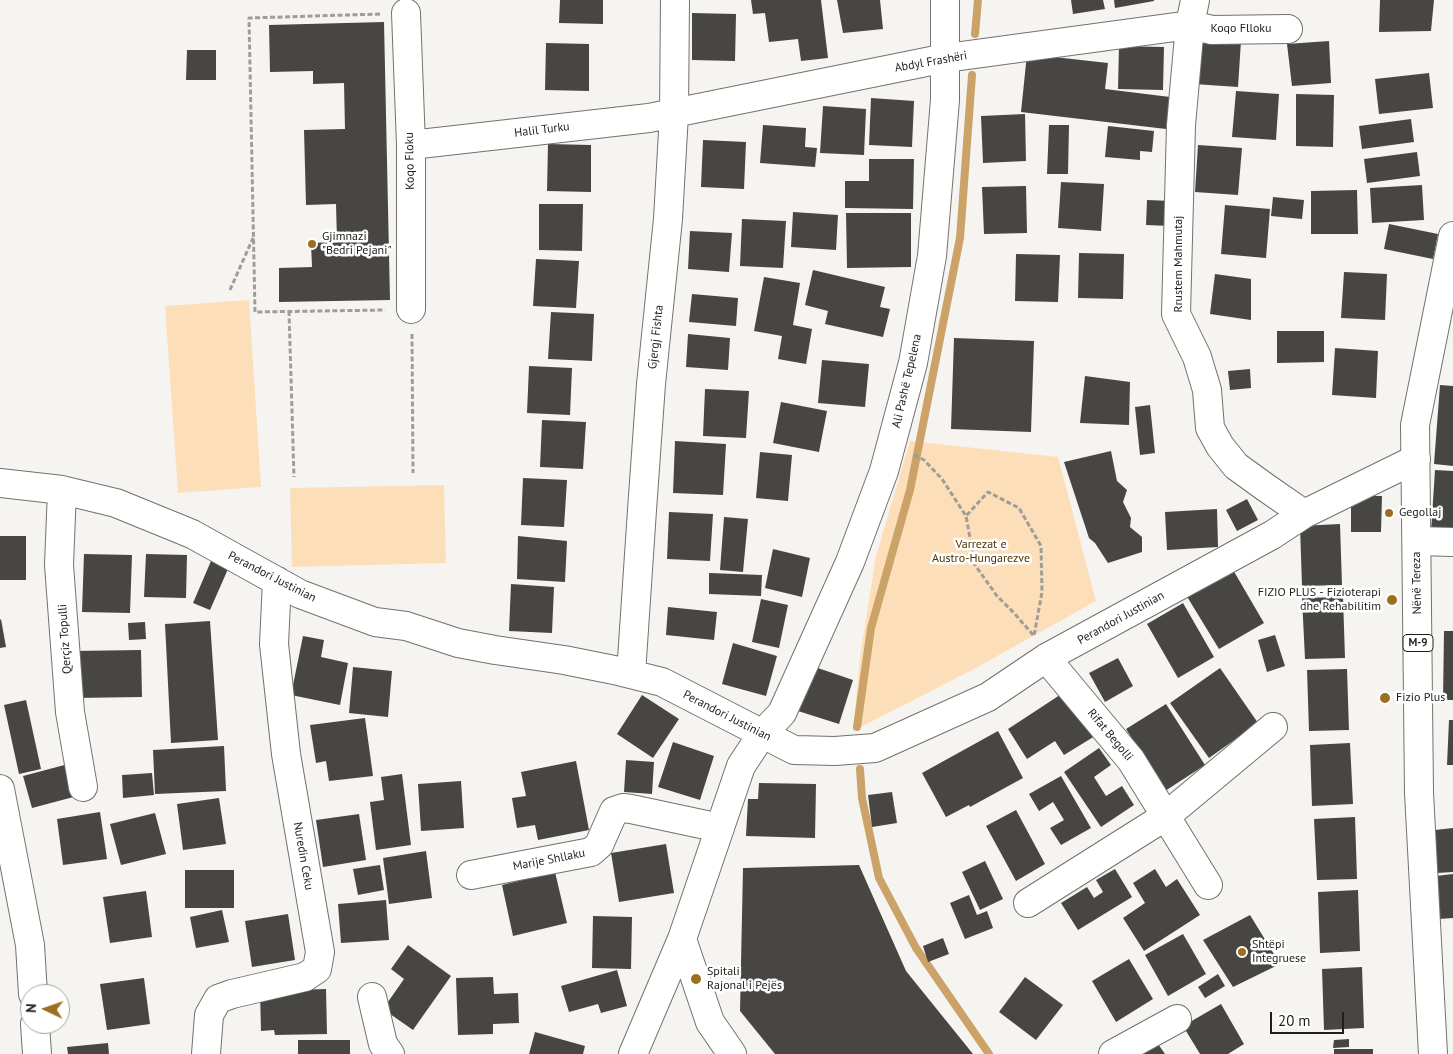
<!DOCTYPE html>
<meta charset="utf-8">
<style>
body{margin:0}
#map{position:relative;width:1453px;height:1054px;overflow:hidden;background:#f6f4f0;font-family:"PT Sans",sans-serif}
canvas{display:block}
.north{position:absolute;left:20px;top:984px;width:50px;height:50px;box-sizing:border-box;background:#fff;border:1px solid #a5a5a5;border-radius:50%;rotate:273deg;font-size:14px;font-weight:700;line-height:20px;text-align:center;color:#1f1e1d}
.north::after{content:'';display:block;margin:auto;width:18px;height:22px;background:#9d6e20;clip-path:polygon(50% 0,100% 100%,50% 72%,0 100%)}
.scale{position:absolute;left:1270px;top:1012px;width:74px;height:22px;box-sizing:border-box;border:2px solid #1f1e1d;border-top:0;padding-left:6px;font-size:15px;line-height:18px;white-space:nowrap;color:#1f1e1d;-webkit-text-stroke:4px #fff;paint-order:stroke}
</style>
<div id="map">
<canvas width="1453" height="1054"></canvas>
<div class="north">N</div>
<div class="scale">20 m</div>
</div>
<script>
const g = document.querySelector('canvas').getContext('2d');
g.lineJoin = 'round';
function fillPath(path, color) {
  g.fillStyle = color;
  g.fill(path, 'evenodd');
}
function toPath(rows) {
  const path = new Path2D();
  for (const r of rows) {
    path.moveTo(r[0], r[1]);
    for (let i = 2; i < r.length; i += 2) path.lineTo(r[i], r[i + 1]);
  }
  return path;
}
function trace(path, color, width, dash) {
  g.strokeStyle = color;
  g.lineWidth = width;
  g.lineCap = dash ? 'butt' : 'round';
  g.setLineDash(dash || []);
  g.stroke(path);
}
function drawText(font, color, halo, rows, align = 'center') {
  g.font = font + ' "PT Sans",sans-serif';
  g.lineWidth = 5;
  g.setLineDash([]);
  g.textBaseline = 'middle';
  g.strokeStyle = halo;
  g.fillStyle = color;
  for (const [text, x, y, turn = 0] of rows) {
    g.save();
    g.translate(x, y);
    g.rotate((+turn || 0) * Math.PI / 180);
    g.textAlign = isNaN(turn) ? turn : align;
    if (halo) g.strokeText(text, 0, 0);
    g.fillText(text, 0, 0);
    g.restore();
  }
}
fillPath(toPath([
 [249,300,261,487,178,493,165,306],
 [910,441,1058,457,1096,601,974,669,853,731,860,657,876,556],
 [444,485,446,563,292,567,290,488]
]), '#fcdfb8');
trace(toPath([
 [975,34,978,0],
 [857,727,871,628,910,490,960,238,972,75],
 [860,769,862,798,879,878,916,948,989,1054]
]), '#cba267', 8);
fillPath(toPath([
 [560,0,603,0,603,24,559,23],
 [751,0,821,0,828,58,801,61,798,39,769,42,765,13,753,14],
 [837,0,880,0,883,29,843,33],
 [1071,0,1103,0,1105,9,1073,14],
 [1114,0,1154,0,1154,1,1115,8],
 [1380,0,1434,0,1431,31,1379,32],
 [692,13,736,14,735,61,692,60],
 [384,22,390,300,279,302,279,268,312,267,311,243,337,242,336,204,306,205,304,130,345,129,344,83,313,84,313,71,270,72,269,25],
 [1197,38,1241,41,1238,87,1194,84],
 [1329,41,1331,83,1292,86,1287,44],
 [546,43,589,44,589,91,545,90],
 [1119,46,1164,47,1163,90,1118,89],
 [187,50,216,50,216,80,186,80],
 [1027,54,1108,63,1105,89,1170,97,1166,129,1021,112],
 [1429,73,1433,108,1379,114,1375,79],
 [1236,91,1279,94,1276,140,1232,137],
 [1296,94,1334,95,1333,147,1296,146],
 [871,98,914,101,912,147,869,145],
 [823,106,866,109,864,155,820,153],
 [1025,114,1026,161,983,163,981,116],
 [1411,119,1414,142,1362,149,1359,126],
 [763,125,806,128,805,147,817,148,815,167,760,163],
 [1049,125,1069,125,1068,174,1047,174],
 [1108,126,1154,131,1152,152,1140,151,1140,160,1105,157],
 [703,140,746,142,744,189,701,187],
 [548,144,591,145,591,192,547,191],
 [1198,145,1242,148,1238,195,1195,192],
 [1417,152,1420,176,1367,183,1364,159],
 [869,159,914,159,913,209,845,208,845,181,869,181],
 [1061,182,1104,184,1101,231,1058,228],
 [1422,185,1424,220,1372,223,1370,188],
 [1026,186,1027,233,984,234,982,187],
 [1357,190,1358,234,1311,234,1311,191],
 [1273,197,1304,200,1302,219,1271,216],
 [1147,200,1172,201,1170,226,1146,225],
 [539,204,583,204,582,251,539,250],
 [1225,205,1270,209,1266,258,1221,254],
 [793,212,838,215,836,250,791,247],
 [846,213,911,213,911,267,847,268],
 [742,219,786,221,783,268,740,266],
 [1389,224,1438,234,1433,259,1384,249],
 [690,231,732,233,729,272,688,269],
 [1079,253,1124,254,1123,299,1078,298],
 [1016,254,1060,255,1058,302,1015,301],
 [536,259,579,261,576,308,533,306],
 [813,270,885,287,880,307,890,309,883,337,825,324,828,311,805,305],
 [1344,272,1387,274,1385,320,1341,318],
 [1215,274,1251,279,1251,320,1210,314],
 [764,277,800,283,793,325,812,329,806,364,778,359,782,336,754,331],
 [692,294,738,298,736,326,689,322],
 [551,312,594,314,592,361,548,359],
 [1277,331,1324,331,1324,362,1277,363],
 [688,334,730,338,728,370,686,367],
 [954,338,1034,341,1031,432,951,429],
 [1335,348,1378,351,1376,398,1332,395],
 [822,360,869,364,865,407,818,403],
 [529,366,572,368,570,415,527,413],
 [1250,369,1251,388,1230,390,1228,371],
 [1085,376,1130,382,1129,425,1080,423],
 [1440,385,1453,386,1453,466,1434,464],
 [705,389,749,391,746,438,703,436],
 [781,402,827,411,819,452,773,443],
 [1150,405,1155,453,1140,455,1135,407],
 [542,420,586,422,583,469,540,467],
 [675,441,726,444,723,495,673,493],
 [1111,451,1117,481,1127,490,1123,502,1131,518,1130,527,1142,537,1142,552,1108,563,1095,543,1089,538,1064,462],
 [760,452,792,455,788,501,756,498],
 [1435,470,1453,471,1453,534,1431,532],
 [523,478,567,480,564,527,521,525],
 [1351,496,1382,496,1381,532,1351,532],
 [1247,499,1258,520,1237,531,1226,510],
 [1217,509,1218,547,1167,550,1165,512],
 [669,512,713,514,710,561,667,559],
 [724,517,748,519,743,572,720,570],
 [1340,524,1342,585,1302,586,1300,526],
 [0,536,26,536,26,580,0,580],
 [518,536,567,541,565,582,517,579],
 [773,549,810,558,802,597,765,588],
 [84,554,132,555,130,613,82,612],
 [146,554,187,555,186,598,144,597],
 [211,561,228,569,210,610,193,603],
 [1229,563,1264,623,1219,649,1183,590],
 [709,573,762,575,761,596,709,594],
 [511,584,554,587,552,633,509,631],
 [1343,597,1345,658,1305,659,1302,598],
 [761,599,788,605,779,648,752,642],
 [1183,603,1214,657,1178,678,1147,624],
 [668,607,717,612,714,640,666,635],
 [1,619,6,647,0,648,0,620],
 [210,621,218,740,171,743,165,624],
 [145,622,146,639,129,640,128,623],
 [1444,631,1453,631,1453,700,1443,700],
 [1275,635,1285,666,1267,672,1258,640],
 [303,636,324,640,321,657,348,663,340,705,291,695],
 [733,643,777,656,766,696,722,684],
 [141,650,142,697,74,698,73,651],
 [1118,658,1133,686,1105,702,1089,673],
 [812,666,853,680,839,724,798,711],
 [353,667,392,671,388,717,349,713],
 [1220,668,1258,723,1209,758,1170,703],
 [1347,669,1349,730,1309,731,1307,670],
 [1066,691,1095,736,1064,755,1055,741,1027,759,1008,729],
 [642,695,679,719,653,758,617,734],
 [26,700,41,769,19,774,4,705],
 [1166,704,1205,765,1165,791,1126,729],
 [365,718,373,776,329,781,326,761,316,763,310,725],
 [1449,720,1453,720,1453,765,1447,765],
 [998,731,1023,778,970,807,969,805,946,817,922,773],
 [673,742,714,756,700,800,658,787],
 [1350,743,1353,804,1312,806,1310,745],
 [224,746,226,791,155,794,153,750],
 [1099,748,1111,765,1094,777,1106,796,1122,786,1134,805,1101,827,1064,772],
 [626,760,654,762,652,794,624,792],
 [576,761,589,830,538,840,535,825,517,828,512,798,526,796,521,772],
 [72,763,81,795,32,808,23,776],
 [152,773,154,795,123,798,122,775],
 [402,774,411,845,376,850,370,802,384,800,381,777],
 [1061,776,1091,828,1061,845,1050,828,1064,820,1053,802,1039,811,1029,794],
 [461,781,464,828,421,831,418,784],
 [759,783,816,784,815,838,746,836,748,799,758,799],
 [892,792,897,823,872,827,868,795],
 [219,798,226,844,183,850,177,804],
 [1016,810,1045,864,1016,881,986,826],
 [100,812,107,859,63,865,57,819],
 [155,813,166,854,121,865,110,824],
 [359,814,366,860,323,867,316,820],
 [1355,817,1357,879,1317,880,1314,819],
 [1453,828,1453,872,1437,873,1435,830],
 [666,844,674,893,619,902,611,853],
 [426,851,432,898,389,904,383,858],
 [985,861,1003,899,980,910,962,872],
 [380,865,384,890,358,895,353,869],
 [859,865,906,971,973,1054,775,1054,740,1011,743,868],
 [1115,869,1132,897,1078,930,1061,903,1087,887,1094,898,1103,892,1096,880],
 [1155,869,1166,887,1177,879,1200,915,1144,951,1123,918,1145,903,1133,883],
 [185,870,234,870,234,908,185,908],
 [555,872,567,923,513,936,502,885],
 [1453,874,1453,918,1439,919,1436,876],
 [1358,890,1360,951,1320,953,1318,892],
 [146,891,152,937,110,943,103,897],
 [969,895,977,915,987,911,993,928,965,939,950,903],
 [386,900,389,940,341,943,338,904],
 [222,910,229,942,196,948,190,917],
 [288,914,295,960,252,967,245,921],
 [1250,915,1280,964,1233,987,1203,940],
 [593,916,632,917,631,969,592,968],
 [1183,934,1206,974,1168,996,1145,955],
 [943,938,949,954,928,962,923,946],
 [408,945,451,976,413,1030,383,1009,404,979,391,969],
 [1129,959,1153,999,1116,1022,1092,981],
 [1362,967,1364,1028,1324,1030,1322,969],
 [617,970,627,1006,601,1013,598,1004,569,1012,561,986],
 [1218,974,1225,986,1205,998,1198,987],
 [493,977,494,994,518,993,519,1023,493,1024,493,1034,458,1035,456,978],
 [1025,977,1063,1005,1036,1040,999,1012],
 [144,978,150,1024,107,1030,100,984],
 [326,989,327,1034,275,1035,274,1030,261,1031,260,991],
 [1221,1004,1244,1044,1228,1054,1200,1054,1183,1026],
 [535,1032,585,1046,583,1054,529,1054],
 [1349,1039,1349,1047,1333,1048,1334,1040],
 [298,1040,350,1040,350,1054,298,1054],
 [108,1043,109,1054,68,1054,67,1047],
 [1158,1044,1165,1054,1141,1054],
 [1334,1049,1373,1049,1373,1054,1334,1054]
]), '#484643');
const minor = toPath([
 [1195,0,1190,25,1181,125,1176,314,1197,357,1207,390,1210,428,1220,446,1236,466,1265,487,1304,514],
 [406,13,411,145,411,309],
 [411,145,649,118,946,58,1190,25,1212,30,1288,29],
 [0,483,62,490,116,503,192,534,300,594,375,622,406,626,458,643,495,650,564,660,614,670,662,682,794,750,835,751,875,748,988,697,1046,658,1272,535,1304,514,1416,459],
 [62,490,59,565,70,712,83,787],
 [1417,541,1453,542],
 [1046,658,1131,760,1208,885],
 [631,674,642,510,651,384,668,219,674,114,675,0],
 [0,789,30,945,33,994],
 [471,875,591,852,599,845,614,811,623,808,631,809,720,828],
 [1028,903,1166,816,1273,727],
 [682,939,710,1022,732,1054],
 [372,997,383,1044,390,1054],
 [35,1024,37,1054],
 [206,1054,209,1015,218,999,232,994,305,977,317,969,320,952,286,754,274,644,277,581],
 [633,1054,682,939,741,766,762,734,782,713,850,562,884,471,913,363,932,256,945,100,945,0],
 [1113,1054,1177,1019]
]);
const major = toPath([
 [1433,1054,1419,793,1415,425,1453,236]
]);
trace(minor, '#73716e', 30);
trace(major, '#73716e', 30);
trace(toPath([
 [380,14,249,18,255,312,385,310],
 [230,290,253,238],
 [289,311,294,477],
 [412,334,413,473],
 [914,455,924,460,942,479,966,516,975,565,997,596,1014,613,1034,636,1042,592,1041,546,1019,508,988,492,966,516]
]), '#9f9d9a', 3, [5, 2.5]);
trace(minor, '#fff', 28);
trace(major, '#fff', 28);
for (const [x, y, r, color] of [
 [312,244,5,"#9d6e20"],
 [1389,513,5,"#9d6e20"],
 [1392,600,6,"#9d6e20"],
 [1385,698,6,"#9d6e20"],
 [1242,952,5,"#9d6e20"],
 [696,979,6,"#9d6e20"]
]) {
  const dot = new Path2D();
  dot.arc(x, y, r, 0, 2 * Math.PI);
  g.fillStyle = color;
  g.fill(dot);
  trace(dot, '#fff', 2);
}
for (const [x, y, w] of [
 [1418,643,30]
]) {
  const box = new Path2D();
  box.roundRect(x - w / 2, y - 8.5, w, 17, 4);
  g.fillStyle = '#fff';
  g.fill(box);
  trace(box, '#1f1e1d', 1);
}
drawText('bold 11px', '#1f1e1d', null, [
 ["M-9",1418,643]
]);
drawText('12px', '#1f1e1d', '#fff', [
 ["Koqo Flloku",1241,29],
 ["Abdyl Frashëri",931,62,-10],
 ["Halil Turku",542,130,-7],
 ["Koqo Floku",410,161,-91],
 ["Rrustem Mahmutaj",1179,264,-90],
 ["Gjergj Fishta",656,337,-84],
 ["Ali Pashë Tepelena",907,381,-77],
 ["Perandori Justinian",272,577,27],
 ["Nënë Tereza",1417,583,-91],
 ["Perandori Justinian",1121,618,-29],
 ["Qerçiz Topulli",65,639,-94],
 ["Perandori Justinian",727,716,27],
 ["Rifat Begolli",1110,735,50],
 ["Nuredin Ceku",303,856,80],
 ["Marije Shllaku",549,860,-11]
]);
drawText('12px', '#1f1e1d', '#fff', [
 ["Gjimnazi",322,237],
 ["\"Bedri Pejani\"",322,251],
 ["Gegollaj",1399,513],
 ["FIZIO PLUS - Fizioterapi",1381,593,"right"],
 ["dhe Rehabilitim",1381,607,"right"],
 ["Fizio Plus",1396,698],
 ["Shtëpi",1252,945],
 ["Integruese",1252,959],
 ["Spitali",707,972],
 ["Rajonal i Pejës",707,986]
], 'left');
drawText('12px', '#4d3200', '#fff', [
 ["Varrezat e",981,545],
 ["Austro-Hungarezve",981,559]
]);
</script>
